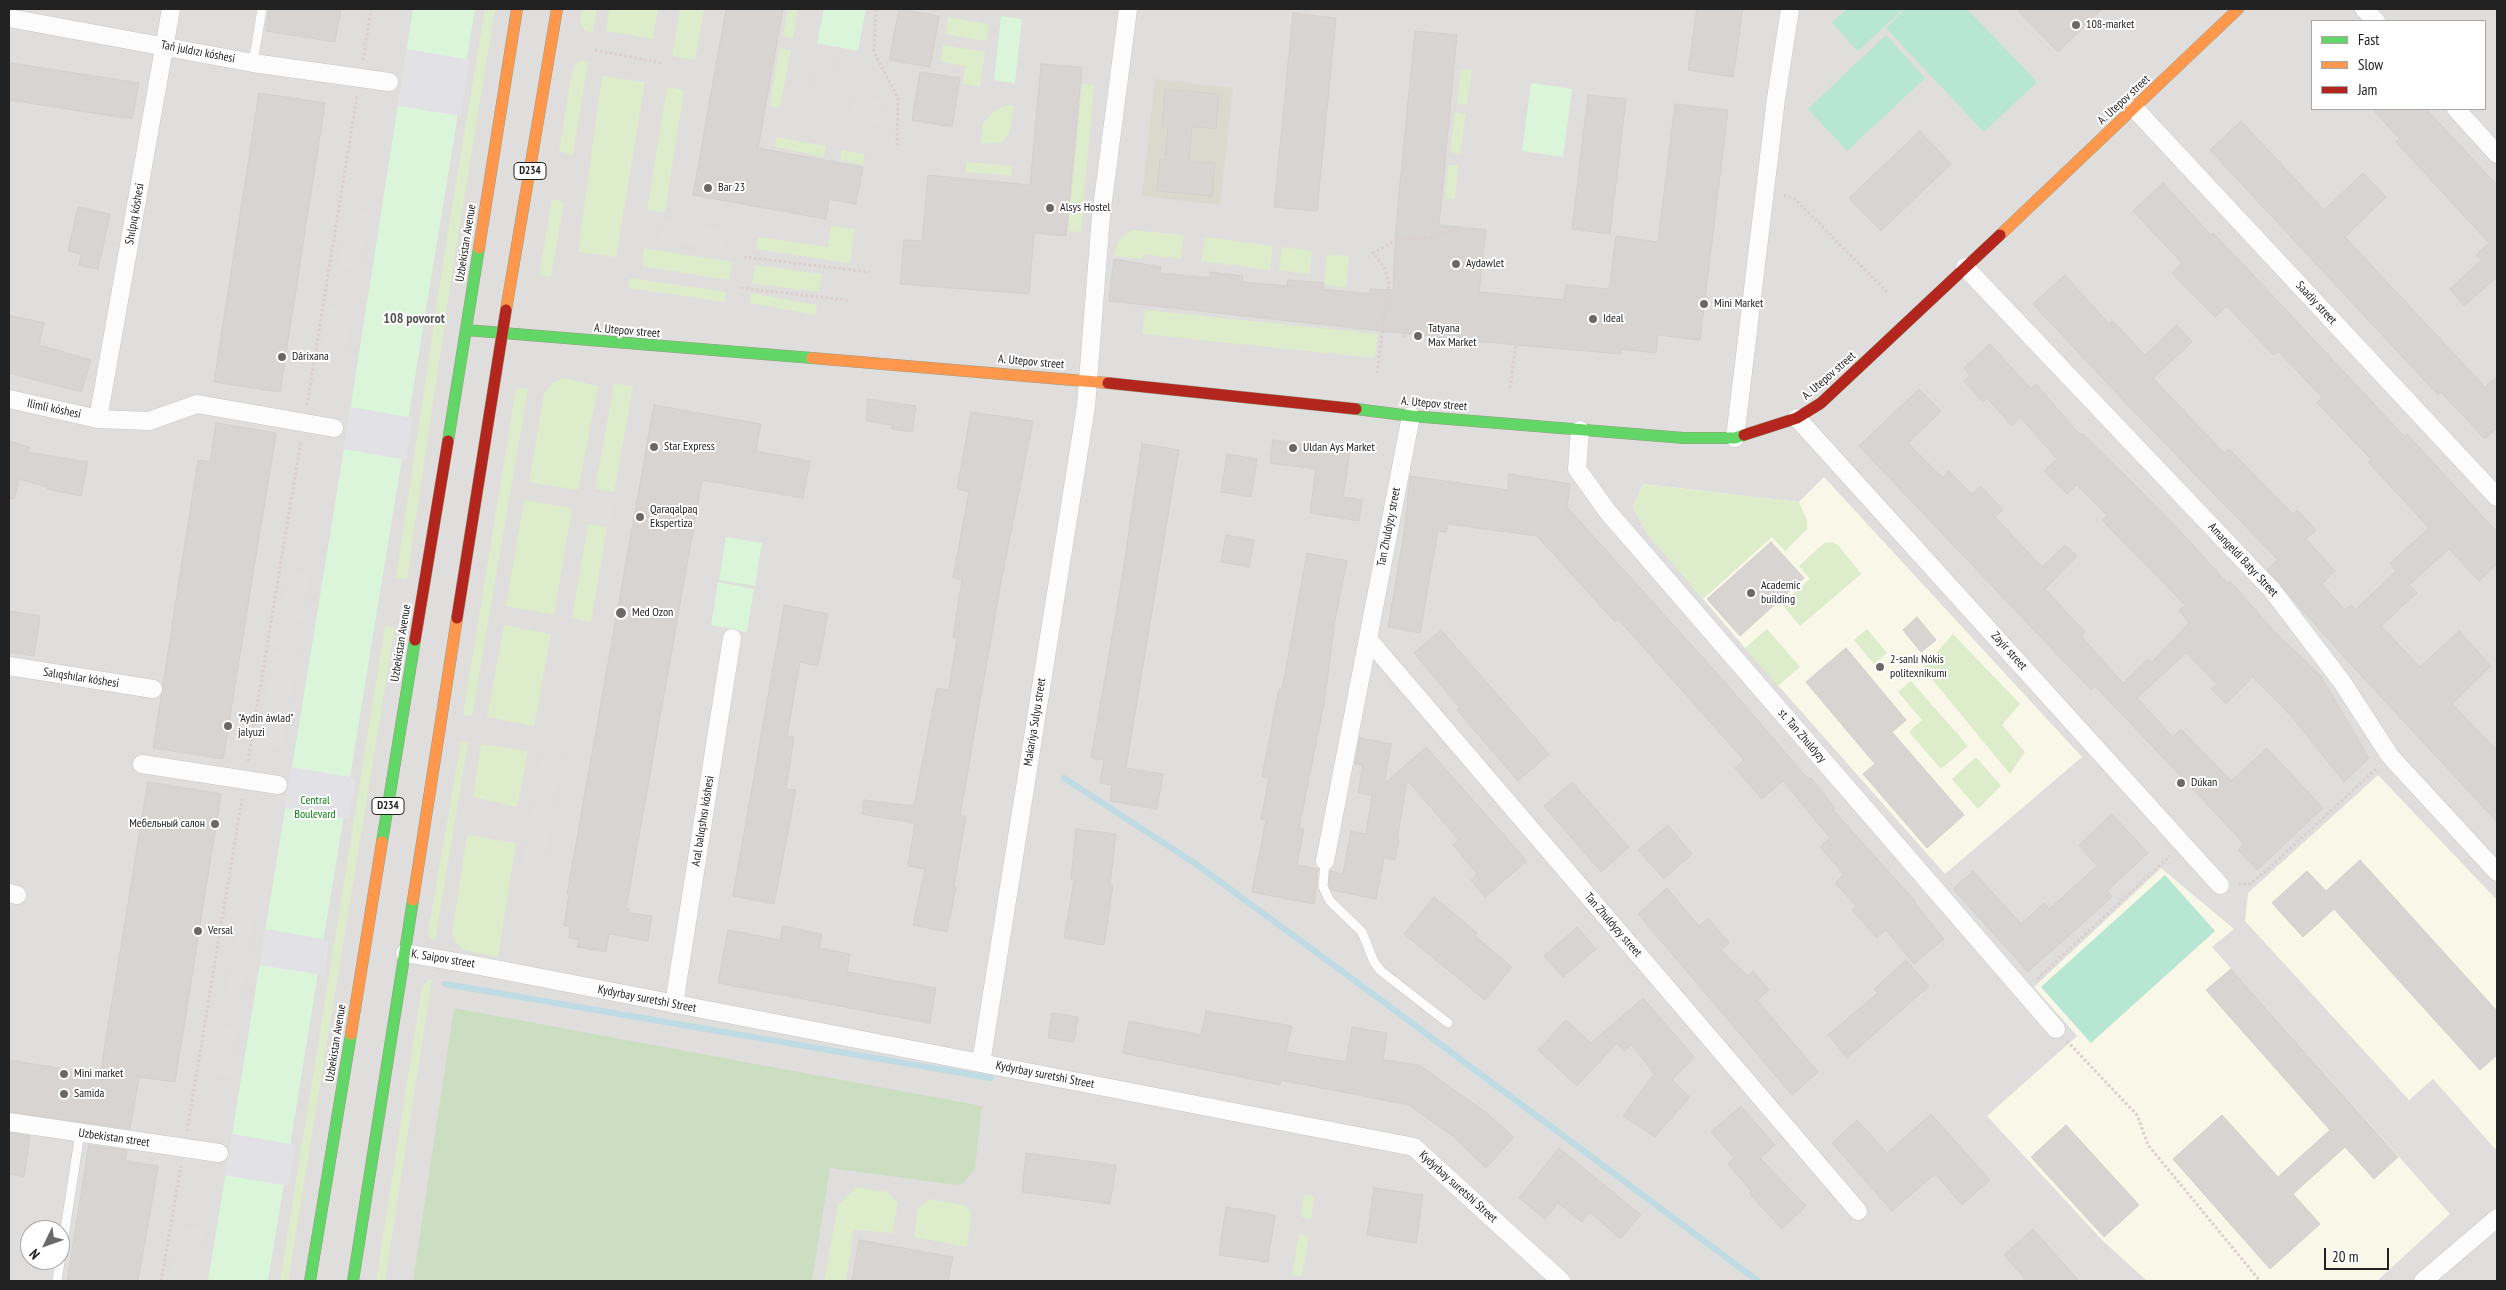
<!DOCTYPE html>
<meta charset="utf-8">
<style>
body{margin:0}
#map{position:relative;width:2506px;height:1290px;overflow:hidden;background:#f0eeeb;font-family:"PT Sans Narrow",sans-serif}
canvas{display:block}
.frame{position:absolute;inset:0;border:10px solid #222;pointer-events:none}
.legend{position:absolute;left:2311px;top:20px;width:175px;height:90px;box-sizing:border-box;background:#fff;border:1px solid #a7a7a7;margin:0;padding:6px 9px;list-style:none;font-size:15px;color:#222}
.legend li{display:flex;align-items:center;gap:10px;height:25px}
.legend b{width:25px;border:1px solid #a7a7a7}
.north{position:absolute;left:20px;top:1220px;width:50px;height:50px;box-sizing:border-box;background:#fff;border:1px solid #a7a7a7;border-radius:50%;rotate:228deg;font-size:14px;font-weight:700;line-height:20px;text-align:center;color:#222}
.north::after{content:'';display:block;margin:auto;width:18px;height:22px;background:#6a6968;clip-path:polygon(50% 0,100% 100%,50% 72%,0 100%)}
.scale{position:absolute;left:2324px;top:1248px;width:65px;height:22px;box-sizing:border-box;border:2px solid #222;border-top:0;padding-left:6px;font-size:15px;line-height:18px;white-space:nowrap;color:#222;-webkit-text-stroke:4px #fff;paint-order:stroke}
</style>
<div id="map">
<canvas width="2506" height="1290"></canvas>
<div class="frame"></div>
<ul class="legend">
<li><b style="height:6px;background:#63d668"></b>Fast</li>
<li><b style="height:6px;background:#ff974d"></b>Slow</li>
<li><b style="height:6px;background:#b3261e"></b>Jam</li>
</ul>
<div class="north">N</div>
<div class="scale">20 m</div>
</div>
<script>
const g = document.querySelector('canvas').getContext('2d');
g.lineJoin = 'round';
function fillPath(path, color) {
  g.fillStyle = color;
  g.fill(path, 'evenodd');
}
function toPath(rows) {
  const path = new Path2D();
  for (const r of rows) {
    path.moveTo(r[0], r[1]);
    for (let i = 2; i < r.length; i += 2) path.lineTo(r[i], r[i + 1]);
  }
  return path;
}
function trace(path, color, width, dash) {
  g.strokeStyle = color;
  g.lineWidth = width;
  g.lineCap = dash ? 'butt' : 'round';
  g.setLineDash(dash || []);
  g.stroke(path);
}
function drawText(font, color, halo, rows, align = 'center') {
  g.font = font + ' "PT Sans Narrow",sans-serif';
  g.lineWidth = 4;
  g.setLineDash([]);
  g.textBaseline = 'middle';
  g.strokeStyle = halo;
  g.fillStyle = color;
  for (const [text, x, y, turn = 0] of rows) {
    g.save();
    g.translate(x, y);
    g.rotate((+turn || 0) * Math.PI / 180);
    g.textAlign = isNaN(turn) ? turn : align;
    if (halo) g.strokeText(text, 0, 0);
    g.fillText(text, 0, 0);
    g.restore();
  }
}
fillPath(toPath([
 [9,9,2497,9,2497,1281,9,1281],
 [2312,21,2485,21,2485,109,2312,109],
 [30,1230,60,1230,60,1260,30,1260]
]), '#dfdedc');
fillPath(toPath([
 [1824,477,2082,757,1945,874,1745,648,1647,533,1633,507,1643,484,1799,502],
 [2378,775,2497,900,2497,1151,2433,1079,2409,1100,2245,921,2248,893],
 [2161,868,2234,929,2212,947,2450,1214,2377,1281,2147,1281,2102,1240,1987,1116,2077,1036,2034,987]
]), '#f8f7e8');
fillPath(toPath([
 [1155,79,1233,88,1220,205,1142,196]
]), '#d9d9cd');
fillPath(toPath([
 [485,9,495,9,454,261,407,579,396,578,444,256],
 [582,9,597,9,593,33,586,31,580,23],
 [609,9,658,9,653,39,606,31],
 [680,9,704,9,695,60,672,56],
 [788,9,798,10,793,38,783,36],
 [948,17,989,24,986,41,945,34],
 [943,45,985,52,980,87,963,84,965,66,941,62],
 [780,48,791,50,780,108,769,106],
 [582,61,588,62,573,155,559,151,572,71,576,63],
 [1461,69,1472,70,1467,105,1457,104],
 [602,76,645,82,616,257,578,252],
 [1082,84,1094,85,1081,232,1068,231],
 [667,87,684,90,665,212,647,210],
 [1006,105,1014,106,1009,134,1002,142,981,144,983,123,996,110],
 [1455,112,1466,114,1460,154,1450,152],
 [776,137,826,146,824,157,775,147],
 [842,150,865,154,863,164,840,160],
 [966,162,1012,166,1011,176,966,172],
 [1448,165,1458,165,1455,199,1445,199],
 [552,199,564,202,551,277,539,275],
 [831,226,855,229,850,263,756,249,758,237,828,247],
 [1132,230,1184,235,1181,259,1143,254,1142,259,1113,256,1120,238],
 [1205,237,1273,246,1270,270,1201,261],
 [1282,247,1312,251,1310,274,1279,270],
 [644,248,732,262,729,280,642,266],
 [1327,254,1349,256,1346,287,1324,285],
 [755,265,822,274,819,292,752,283],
 [630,278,726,292,725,302,629,288],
 [752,293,817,305,815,315,750,303],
 [1145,310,1378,334,1375,358,1142,334],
 [564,378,598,386,578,490,529,482,544,393,553,383],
 [614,383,633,387,614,492,595,489],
 [516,388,528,389,472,716,463,715],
 [1643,484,1799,502,1807,520,1807,529,1785,551,1772,537,1703,599,1647,533,1633,507],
 [524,500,572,508,554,615,506,606],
 [588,524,607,527,591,622,572,618],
 [1832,542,1838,545,1861,574,1800,626,1782,604,1810,579,1799,566,1824,543],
 [504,625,551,634,534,726,487,717],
 [385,626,395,627,288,1281,280,1281],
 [1767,629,1800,667,1778,686,1745,648],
 [1867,629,1887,653,1874,664,1854,640],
 [1953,634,2020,704,2002,725,2025,752,2010,774,1923,668],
 [1911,681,1968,746,1941,769,1909,732,1922,720,1898,692],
 [461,741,468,743,435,941,428,936,428,932],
 [481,744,528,751,517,807,473,797],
 [1976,757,2001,786,1978,809,1952,779],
 [467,835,516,843,498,957,464,950,456,943,452,934],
 [429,980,432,980,385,1281,376,1281,422,986],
 [856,1187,887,1192,898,1202,893,1233,854,1230,846,1281,824,1281,838,1205],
 [1304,1195,1314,1196,1311,1219,1301,1217],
 [929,1199,964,1205,968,1208,971,1214,967,1247,914,1237,918,1208],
 [1299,1234,1309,1236,1302,1276,1292,1275]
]), '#ddeccb');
fillPath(toPath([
 [454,1008,982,1106,975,1168,964,1183,957,1185,830,1168,812,1281,413,1281]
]), '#cbdec1');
fillPath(toPath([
 [413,9,475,9,268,1281,208,1281,344,449],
 [824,9,866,9,858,51,817,43],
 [1001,16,1022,19,1015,83,994,80],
 [1531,83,1572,89,1563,157,1522,151],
 [726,537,762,543,755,586,719,580],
 [718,582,754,589,747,632,711,625]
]), '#daf5da');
fillPath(toPath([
 [1847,9,1903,9,1858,51,1832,23],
 [1905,9,1967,9,2037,82,1984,132,1886,28],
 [1886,35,1925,78,1847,151,1808,109],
 [2165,875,2215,931,2091,1043,2041,987]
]), '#b7e6d2');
fillPath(toPath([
 [817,48,837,51,830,96,811,93],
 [854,95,885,102,880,125,849,118],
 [371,208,362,263,335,275,345,220],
 [662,219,728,231,725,251,659,239],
 [354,302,346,354,322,347,327,309],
 [586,491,616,496,611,526,582,521],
 [312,569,304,620,276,629,286,578],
 [300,646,283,748,257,745,273,651],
 [542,749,563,753,542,883,519,879],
 [257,907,242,1002,226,989,238,917],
 [207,1024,238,1028,231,1077,200,1072],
 [206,1225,198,1277,168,1281,178,1230]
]), '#e0dfde');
fillPath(toPath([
 [407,49,470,60,461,116,398,106],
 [351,407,413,418,406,460,344,449],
 [291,767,356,778,349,819,284,808],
 [265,929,329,940,324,975,259,965],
 [232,1134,296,1145,289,1186,224,1175]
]), '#e2e1e5');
trace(toPath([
 [1064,778,1196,864,1377,997,1758,1281],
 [445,984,991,1078]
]), '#bfdbe3', 6);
const building = toPath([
 [269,9,341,9,335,42,266,31,269,9],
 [726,9,783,9,758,148,863,167,856,204,829,199,826,219,693,195,726,9],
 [899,9,939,16,930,67,889,60,899,9],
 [1697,9,1743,9,1733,77,1688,70,1697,9],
 [2016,9,2102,9,2058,52,2016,9],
 [1293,13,1336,18,1317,211,1274,207,1293,13],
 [1415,31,1457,35,1439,225,1486,230,1479,292,1564,300,1566,285,1609,289,1616,236,1658,242,1675,104,1728,110,1700,340,1658,335,1656,353,1621,349,1620,354,1473,341,1109,301,1114,259,1161,267,1160,273,1210,278,1210,272,1243,276,1242,282,1287,286,1288,280,1324,283,1323,289,1370,294,1370,289,1393,290,1396,225,1415,31],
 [11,63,139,83,132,119,9,100,11,63],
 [1041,64,1082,67,1066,236,1034,233,1029,294,900,284,904,240,922,241,928,175,1030,185,1041,64],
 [920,72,960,78,952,127,912,120,920,72],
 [1165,89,1219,94,1216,129,1192,126,1189,161,1215,163,1212,196,1157,191,1160,159,1165,160,1168,127,1162,127,1165,89],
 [259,93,325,103,280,392,214,382,259,93],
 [1588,95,1626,99,1610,234,1572,229,1588,95],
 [2372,109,2426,109,2497,185,2497,277,2464,306,2450,289,2481,260,2476,255,2489,243,2396,142,2400,139,2372,109],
 [2241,121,2324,210,2363,173,2386,197,2345,237,2485,387,2497,376,2497,428,2485,439,2441,392,2438,395,2210,150,2241,121],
 [1920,131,1951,164,1881,231,1849,198,1920,131],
 [2163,183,2211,235,2213,233,2256,278,2405,437,2407,434,2497,532,2497,564,2479,581,2449,549,2409,585,2417,593,2381,626,2420,667,2459,631,2491,666,2452,704,2497,750,2497,822,2345,658,2267,570,2278,560,2120,397,2033,304,2065,275,2109,324,2113,321,2145,355,2177,325,2192,342,2153,378,2224,453,2229,449,2293,514,2297,510,2316,530,2306,539,2335,571,2322,584,2345,610,2351,605,2355,610,2396,571,2390,563,2429,528,2368,462,2371,459,2317,403,2322,397,2278,351,2273,355,2227,306,2215,317,2172,273,2182,263,2133,211,2163,183],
 [78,207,110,214,98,269,79,265,81,254,68,251,78,207],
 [9,315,44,323,39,345,91,360,81,392,9,373,9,315],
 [1990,344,2031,389,2036,384,2080,435,2082,433,2132,482,2182,533,2228,584,2230,581,2274,631,2320,675,2369,758,2344,782,2292,717,2253,677,2226,704,2211,689,2217,684,2186,653,2137,698,2173,737,2181,729,2231,781,2267,748,2323,808,2257,870,2238,850,2244,844,2207,804,2095,686,2091,690,1859,446,1919,389,1941,411,1908,443,1943,478,1949,471,1972,494,1981,486,2003,510,1995,517,2042,567,2065,545,2077,556,2045,589,2085,632,2081,636,2123,683,2148,659,2151,663,2189,623,2179,610,2185,605,2102,520,2107,515,2077,485,2067,494,2044,471,2057,459,2020,417,2012,426,1987,398,1983,402,1964,381,1970,375,1964,368,1990,344],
 [868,399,916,406,912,432,892,429,892,425,866,421,868,399],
 [654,405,761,424,756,451,810,461,803,498,702,480,626,909,630,909,630,913,652,916,648,941,609,934,606,952,577,947,579,940,569,938,570,927,564,926,569,895,567,894,654,405],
 [971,412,1033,421,1000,587,960,815,966,817,954,887,956,887,947,932,913,925,925,869,908,866,915,823,862,814,864,800,914,806,937,688,949,690,957,638,953,637,962,580,953,578,969,492,957,489,971,412],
 [216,423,276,433,223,759,153,748,198,460,210,462,216,423],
 [1273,440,1350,451,1343,497,1362,500,1359,521,1310,513,1316,469,1270,463,1273,440],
 [9,441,29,447,27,452,88,462,81,496,47,489,48,487,19,479,14,499,9,498,9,441],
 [1142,444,1179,450,1126,768,1163,774,1157,809,1110,801,1112,785,1100,783,1104,760,1091,758,1120,591,1142,444],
 [1227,454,1257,459,1251,497,1221,492,1227,454],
 [1509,474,1570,484,1567,507,1723,680,1808,779,1810,777,1835,808,1833,810,1916,902,1915,903,1944,939,1914,964,1886,930,1877,938,1852,910,1856,906,1835,883,1844,874,1820,847,1830,838,1783,781,1762,799,1735,768,1744,760,1618,619,1615,622,1537,536,1448,524,1446,532,1438,531,1420,633,1388,627,1405,526,1410,476,1508,490,1509,474],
 [1226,535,1254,540,1249,567,1221,562,1226,535],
 [1771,542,1804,578,1740,636,1707,599,1771,542],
 [1307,553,1347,561,1335,620,1325,698,1299,828,1304,829,1297,865,1318,869,1314,904,1252,892,1266,820,1261,819,1269,778,1262,777,1279,689,1282,690,1307,553],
 [784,605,828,614,818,666,800,662,787,736,794,737,786,789,796,790,774,904,733,896,784,605],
 [9,611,40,616,34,656,9,652,9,611],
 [1917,617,1936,640,1921,652,1903,630,1917,617],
 [1441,630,1549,754,1518,781,1457,710,1460,708,1414,653,1441,630],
 [1846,648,1906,720,1892,732,1964,815,1927,848,1863,774,1875,764,1806,682,1846,648],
 [1360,738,1391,744,1384,784,1426,747,1527,861,1485,897,1471,880,1477,874,1453,845,1459,840,1407,780,1397,840,1399,840,1395,860,1384,858,1376,899,1332,890,1329,886,1330,871,1343,874,1351,831,1366,834,1372,795,1358,793,1363,765,1355,764,1360,738],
 [148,782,221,794,175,1082,139,1077,130,1129,9,1112,9,1060,100,1075,148,782],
 [1572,782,1629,847,1601,872,1544,806,1572,782],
 [2112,814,2148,853,2107,891,2112,897,2028,972,1953,889,1973,871,2021,924,2044,903,2049,909,2097,866,2079,845,2112,814],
 [1668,825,1692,854,1664,879,1638,850,1668,825],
 [1076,829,1116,834,1110,886,1113,886,1104,945,1064,938,1074,880,1071,880,1076,829],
 [2360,860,2497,1011,2497,1055,2480,1070,2334,909,2303,937,2272,903,2307,871,2326,891,2360,860],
 [1667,888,1699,926,1708,918,1729,943,1721,950,1748,976,1753,971,1769,990,1757,1000,1818,1072,1792,1095,1638,914,1667,888],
 [1434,897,1477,933,1475,936,1512,967,1485,1000,1404,934,1434,897],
 [783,926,822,934,819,948,850,954,847,972,936,988,930,1023,718,983,728,930,780,940,783,926],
 [1577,927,1596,949,1563,977,1544,956,1577,927],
 [1906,960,1929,986,1847,1058,1828,1035,1878,993,1874,989,1906,960],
 [2231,969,2398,1157,2374,1179,2345,1147,2293,1194,2320,1224,2270,1269,2173,1159,2222,1115,2278,1177,2330,1130,2206,990,2231,969],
 [1643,998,1694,1057,1672,1080,1690,1097,1655,1137,1623,1116,1654,1074,1632,1045,1624,1051,1617,1043,1577,1086,1538,1050,1566,1020,1591,1043,1643,998],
 [1206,1011,1292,1026,1286,1052,1346,1062,1352,1027,1387,1033,1383,1060,1419,1065,1484,1111,1514,1137,1486,1168,1455,1138,1409,1105,1281,1080,1280,1085,1123,1053,1129,1021,1201,1035,1206,1011],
 [1052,1013,1078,1017,1074,1042,1048,1038,1052,1013],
 [1741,1106,1775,1145,1760,1158,1806,1206,1782,1229,1749,1193,1751,1191,1728,1164,1734,1158,1711,1132,1741,1106],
 [1931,1114,1990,1180,1962,1205,1935,1174,1892,1211,1832,1143,1857,1120,1887,1153,1931,1114],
 [2066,1125,2139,1205,2104,1237,2031,1157,2066,1125],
 [9,1133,30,1136,24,1177,9,1174,9,1133],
 [89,1145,127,1150,125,1161,158,1166,138,1281,67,1281,89,1145],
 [1559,1148,1641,1215,1620,1239,1590,1212,1582,1222,1558,1203,1545,1219,1519,1198,1559,1148],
 [1026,1153,1116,1165,1110,1204,1022,1192,1026,1153],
 [1374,1188,1423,1195,1416,1243,1367,1235,1374,1188],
 [1226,1207,1275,1215,1268,1262,1219,1255,1226,1207],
 [2033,1229,2079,1281,2027,1281,2004,1255,2033,1229],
 [859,1240,953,1257,948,1281,852,1281,859,1240]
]);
fillPath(building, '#d7d4d2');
trace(building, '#d3d0cc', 1);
const lane = toPath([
 [253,63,262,9],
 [1325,861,1323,887,1330,901,1362,932,1374,962,1381,971,1448,1023],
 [57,1281,80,1133]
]);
const street = toPath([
 [2364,9,2376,21],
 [9,18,253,63,389,82],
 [2135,109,2497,497],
 [2456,109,2497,154],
 [1965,267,2272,590,2342,682,2390,756,2497,872],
 [9,399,98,419,149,421,197,404,334,428],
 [1797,418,2220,885],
 [98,419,171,9],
 [1580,430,1577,469,1608,512,2056,1029],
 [1735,438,1776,99,1790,9],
 [1368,639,1858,1211],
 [9,666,153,689],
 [142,764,278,785],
 [1325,861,1411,416],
 [9,893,17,895],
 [405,953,480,966,1414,1147,1561,1281],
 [674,1004,732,638],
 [981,1063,1086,406,1101,216,1128,9],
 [9,1122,219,1153],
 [2423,1281,2497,1218]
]);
const fast = toPath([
 [466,330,812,358],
 [1356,409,1411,416,1684,438,1735,438,1744,435],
 [448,441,479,248],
 [382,842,415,640],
 [310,1281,351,1034],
 [353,1281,413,900]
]);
const slow = toPath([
 [2000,235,2238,9],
 [479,248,517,9],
 [506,310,557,9],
 [812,358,1108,383],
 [413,900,457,618],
 [351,1034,382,842]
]);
const jam = toPath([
 [1108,383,1356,409],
 [1744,435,1797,418,1821,403,2000,235],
 [457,618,506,310],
 [415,640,448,441]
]);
trace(lane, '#c9c8c7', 10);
trace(street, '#c9c8c7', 19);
trace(fast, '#999a82', 12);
trace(slow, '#999a82', 12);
trace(jam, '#999a82', 12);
trace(toPath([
 [876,9,874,52,898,98,897,145],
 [595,50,661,63],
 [363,60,371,9],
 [1784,195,1795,199,1888,293],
 [744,257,869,272],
 [741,288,847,300],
 [1404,338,1405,333],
 [1377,373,1389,281,1384,267,1373,253,1396,240,1433,237,1460,227],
 [1510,388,1516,344],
 [307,405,357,96],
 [248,761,301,441],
 [2238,884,2250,884,2268,869,2377,768],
 [2037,979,2170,856],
 [2067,1041,2137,1115,2148,1145,2260,1281],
 [187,1131,242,799],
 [161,1281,181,1166]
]), '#dccecd', 3, [2.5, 2.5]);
trace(lane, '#fdfcfc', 9);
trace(street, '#fdfcfc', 18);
trace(fast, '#63d668', 11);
trace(slow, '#ff974d', 11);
trace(jam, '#b3261e', 11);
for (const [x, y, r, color] of [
 [2076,25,5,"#6a6968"],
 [708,188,5,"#6a6968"],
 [1050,208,5,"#6a6968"],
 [1456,264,5,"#6a6968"],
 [1704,304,5,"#6a6968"],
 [1593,319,5,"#6a6968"],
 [1418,336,5,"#6a6968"],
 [282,357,5,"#6a6968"],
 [654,447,5,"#6a6968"],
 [1293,448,5,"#6a6968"],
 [640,517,5,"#6a6968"],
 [1751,593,5,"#6a6968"],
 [621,613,6,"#6a6968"],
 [1880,667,5,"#6a6968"],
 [228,726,5,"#6a6968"],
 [2181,783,5,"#6a6968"],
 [215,824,5,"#6a6968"],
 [198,931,5,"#6a6968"],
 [64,1074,5,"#6a6968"],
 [64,1094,5,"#6a6968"]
]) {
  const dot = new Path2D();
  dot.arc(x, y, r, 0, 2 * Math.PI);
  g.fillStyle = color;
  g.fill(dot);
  trace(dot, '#fff', 2);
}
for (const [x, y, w] of [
 [530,171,32],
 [388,806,32]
]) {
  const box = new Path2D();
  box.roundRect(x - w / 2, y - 8.5, w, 17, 4);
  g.fillStyle = '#fff';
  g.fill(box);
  trace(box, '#222', 1);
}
drawText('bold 11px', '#222', null, [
 ["D234",530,171],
 ["D234",388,806]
]);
drawText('12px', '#222', '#fff', [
 ["108-market",2086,25],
 ["Bar 23",718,188],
 ["Alsys Hostel",1060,208],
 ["Aydawlet",1466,264],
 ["Mini Market",1714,304],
 ["Ideal",1603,319],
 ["Tatyana",1428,329],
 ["Max Market",1428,343],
 ["Dárixana",292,357],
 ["Star Express",664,447],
 ["Uldan Ays Market",1303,448],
 ["Qaraqalpaq",650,510],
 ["Ekspertiza",650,524],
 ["Academic",1761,586],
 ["building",1761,600],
 ["Med Ozon",632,613],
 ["2-sanlı Nókis",1890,660],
 ["politexnikumı",1890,674],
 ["\"Aydin áwlad\"",238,719],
 ["jalyuzi",238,733],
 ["Dúkan",2191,783],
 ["Мебельный салон",205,824,"right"],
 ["Versal",208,931],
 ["Mini market",74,1074],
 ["Samida",74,1094]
], 'left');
drawText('12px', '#222', '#fff', [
 ["Tań juldızı kóshesi",198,52,11],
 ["A. Utepov street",2124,100,-43],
 ["Shılpıq kóshesi",135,214,-80],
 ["Uzbekistan Avenue",466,243,-81],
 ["Saadiy street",2316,303,47],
 ["A. Utepov street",627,331,5],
 ["A. Utepov street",1031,362,5],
 ["A. Utepov street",1829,376,-41],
 ["A. Utepov street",1434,404,5],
 ["Ilimli kóshesi",54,409,12],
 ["Tan Zhuldyzy street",1389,527,-79],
 ["Amangeldi Batyr Street",2243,560,47],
 ["Uzbekistan Avenue",401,643,-81],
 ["Zayir street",2009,651,48],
 ["Salıqshılar kóshesi",81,678,9],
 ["Makariya Sulyu street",1035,722,-81],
 ["st. Tan Zhuldyzy",1802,736,49],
 ["Aral balıqshısı kóshesi",703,821,-81],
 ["Tan Zhuldyzy street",1613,925,49],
 ["K. Saipov street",443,959,9],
 ["Kydyrbay suretshi Street",647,999,11],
 ["Uzbekistan Avenue",336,1043,-81],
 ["Kydyrbay suretshi Street",1045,1075,11],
 ["Uzbekistan street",114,1138,8],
 ["Kydyrbay suretshi Street",1458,1187,42]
]);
drawText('12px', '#0c8416', '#fff', [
 ["Central",315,801],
 ["Boulevard",315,815]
]);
drawText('bold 14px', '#555', '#fff', [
 ["108 povorot",414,319]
]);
</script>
